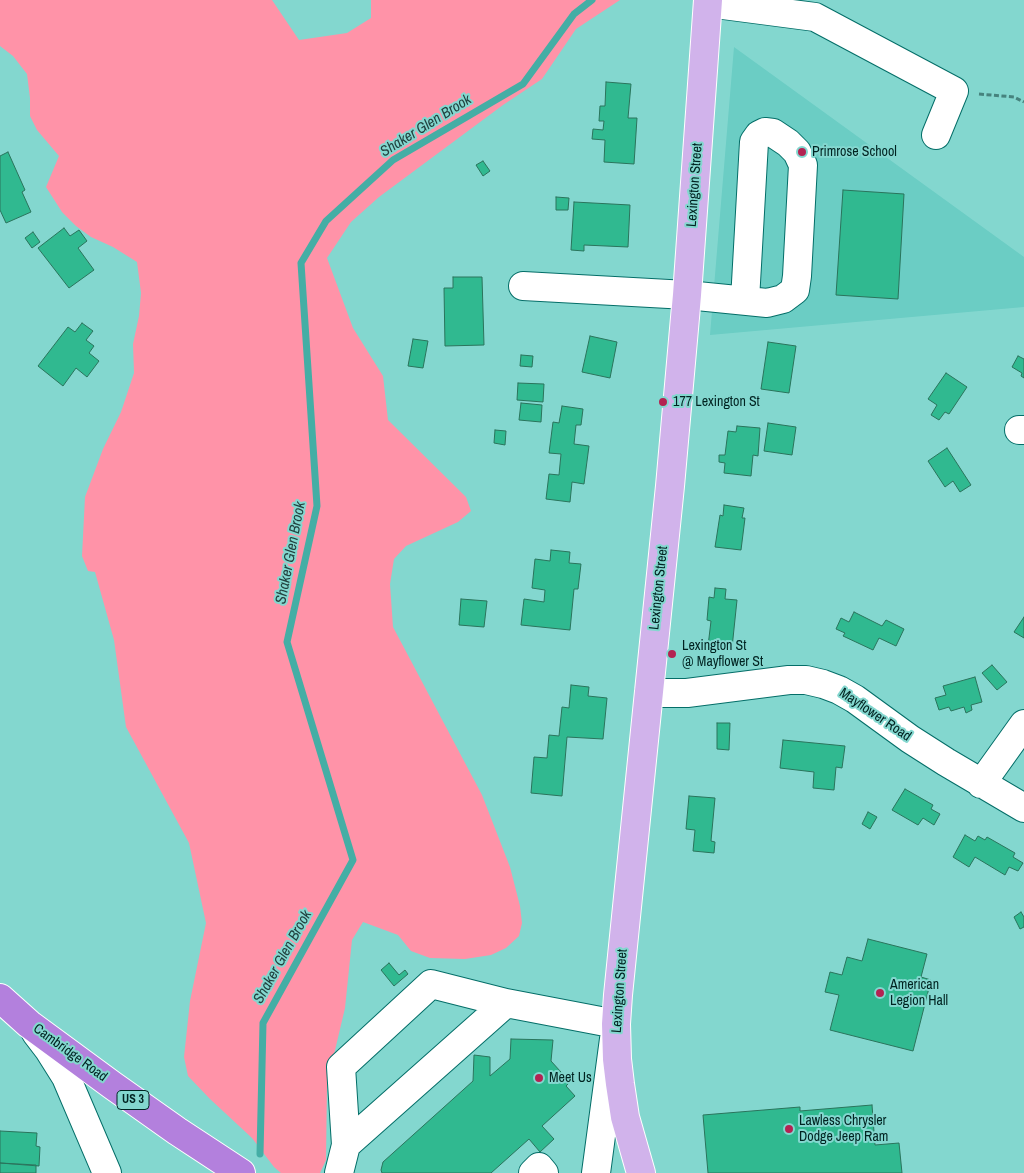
<!DOCTYPE html>
<style>
body{margin:0}
canvas{display:block;background:#83d7cf}
</style>
<canvas width="1024" height="1173"></canvas>
<script>
const g = document.querySelector('canvas').getContext('2d');
g.lineJoin = 'round';
function fillPath(path, color) {
  g.fillStyle = color;
  g.fill(path, 'evenodd');
}
function toPath(rows) {
  const path = new Path2D();
  for (const r of rows) {
    path.moveTo(r[0], r[1]);
    for (let i = 2; i < r.length; i += 2) path.lineTo(r[i], r[i + 1]);
  }
  return path;
}
function trace(path, color, width, dash) {
  g.strokeStyle = color;
  g.lineWidth = width;
  g.lineCap = dash ? 'butt' : 'round';
  g.setLineDash(dash || []);
  g.stroke(path);
}
function drawText(font, color, halo, rows, align = 'center') {
  g.font = font + ' "Archivo Narrow",sans-serif';
  g.lineWidth = 4;
  g.setLineDash([]);
  g.textBaseline = 'middle';
  g.strokeStyle = halo;
  g.fillStyle = color;
  for (const [text, x, y, turn = 0] of rows) {
    g.save();
    g.translate(x, y);
    g.rotate((+turn || 0) * Math.PI / 180);
    g.textAlign = isNaN(turn) ? turn : align;
    if (halo) g.strokeText(text, 0, 0);
    g.fillText(text, 0, 0);
    g.restore();
  }
}
fillPath(toPath([
 [734,47,1024,257,1024,307,710,335]
]), '#6bcdc4');
fillPath(toPath([
 [0,0,272,0,299,40,347,33,371,18,371,0,620,0,576,29,542,79,503,105,379,197,351,222,327,258,353,328,383,376,388,420,466,497,471,511,458,522,406,546,394,559,390,584,393,627,482,795,510,867,520,906,522,923,519,936,506,948,491,955,465,959,430,958,411,951,398,935,363,922,352,940,345,1008,327,1084,326,1160,320,1173,281,1173,274,1167,252,1138,210,1099,188,1076,184,1057,190,1001,206,923,189,843,126,727,114,640,95,572,88,571,82,556,85,497,103,449,121,412,134,373,133,344,139,316,141,293,137,262,113,247,91,237,76,226,62,212,46,187,59,156,37,130,30,116,30,98,27,74,13,56,0,46]
]), '#ff93a8');
trace(toPath([
 [260,1154,263,1023,353,860,287,642,317,506,301,263,326,221,393,160,523,84,574,14,592,0]
]), '#44aea5', 7);
const building = toPath([
 [606,82,631,84,628,118,637,118,634,164,604,162,605,140,592,139,593,129,603,130,604,121,599,121,600,106,605,106,606,82],
 [8,152,25,190,22,192,31,212,6,223,0,210,0,156,8,152],
 [483,161,490,171,483,176,476,165,483,161],
 [843,190,904,194,898,299,836,295,843,190],
 [556,197,569,198,568,210,556,210,556,197],
 [574,202,630,205,628,247,584,245,584,251,571,250,574,202],
 [64,228,70,236,79,230,87,241,78,248,94,270,69,288,38,248,64,228],
 [33,232,40,242,32,248,25,238,33,232],
 [453,277,482,277,484,345,445,346,444,288,453,288,453,277],
 [82,323,93,331,86,340,94,346,89,353,99,361,87,377,76,368,63,386,38,366,68,327,75,332,82,323],
 [590,336,617,342,610,378,582,372,590,336],
 [413,339,428,341,423,368,408,366,413,339],
 [768,342,796,346,789,393,761,389,768,342],
 [521,355,533,356,532,367,520,366,521,355],
 [1018,356,1024,359,1024,378,1021,376,1022,373,1012,367,1018,356],
 [946,373,967,387,949,414,945,412,939,420,931,415,937,405,928,399,946,373],
 [518,383,544,384,543,402,517,400,518,383],
 [521,403,542,405,541,422,519,420,521,403],
 [562,406,583,409,581,425,576,425,574,444,589,446,584,484,572,482,570,502,546,499,549,474,559,475,561,454,549,453,553,422,559,423,562,406],
 [768,423,796,427,792,455,764,451,768,423],
 [737,426,760,428,758,456,753,455,751,476,724,473,725,463,719,462,719,455,725,455,728,431,736,432,737,426],
 [495,430,506,431,505,445,494,443,495,430],
 [947,448,971,485,960,492,953,481,945,487,928,461,947,448],
 [724,505,744,508,742,518,745,518,741,550,715,547,720,515,723,516,724,505],
 [551,550,570,552,569,563,581,564,578,589,574,589,570,630,521,625,524,599,544,602,545,590,532,588,535,559,550,561,551,550],
 [715,588,726,589,725,599,737,600,732,648,708,646,711,621,707,620,709,597,714,598,715,588],
 [461,599,487,601,484,627,459,625,461,599],
 [854,612,882,626,886,620,904,629,896,646,879,638,873,650,843,636,845,633,836,629,841,618,849,622,854,612],
 [1024,617,1024,638,1014,632,1024,617],
 [992,665,1007,682,997,690,982,673,992,665],
 [975,677,982,702,971,705,972,710,966,713,964,707,951,711,949,707,939,710,935,698,946,695,943,686,975,677],
 [571,685,589,687,588,696,607,698,603,739,567,737,562,796,531,793,534,757,547,758,549,735,559,736,562,707,569,708,571,685],
 [717,723,730,723,729,750,717,749,717,723],
 [783,740,845,746,842,768,836,767,834,790,813,788,814,772,780,768,783,740],
 [905,789,933,805,931,809,940,814,934,825,923,818,918,825,892,810,905,789],
 [689,796,715,798,711,841,715,842,714,853,693,851,695,830,686,829,689,796],
 [868,812,877,817,870,829,862,824,868,812],
 [965,835,975,841,978,836,985,840,987,837,1015,853,1013,857,1023,863,1018,871,1009,867,1005,875,975,857,969,867,953,857,965,835],
 [1021,912,1024,917,1024,927,1020,929,1014,917,1021,912],
 [868,939,927,954,921,977,931,980,913,1051,830,1030,839,995,825,992,830,972,842,975,847,957,862,961,868,939],
 [389,963,399,975,405,970,408,974,394,986,381,970,389,963],
 [511,1039,553,1040,551,1061,570,1082,566,1086,575,1096,542,1126,554,1139,540,1152,529,1139,491,1173,382,1173,381,1170,383,1162,473,1081,474,1055,490,1057,490,1076,510,1059,511,1039],
 [872,1105,875,1145,899,1143,902,1173,708,1173,703,1115,800,1107,800,1111,872,1105],
 [0,1131,37,1133,36,1146,40,1147,39,1166,0,1163,0,1131],
 [0,1163,36,1165,36,1173,0,1173,0,1163]
]);
fillPath(building, '#30b990');
trace(building, '#2a745c', 1);
const minor = toPath([
 [708,3,815,17,954,91,936,135],
 [523,286,687,295,767,303,783,299,795,290,797,276,803,165,797,152,788,143,773,133,765,132,759,135,754,142,745,300],
 [1019,430,1024,430],
 [649,693,687,693,789,680,806,680,823,684,839,690,855,699,910,739,946,762,1024,808],
 [981,784,1024,724],
 [36,1033,49,1050,66,1077,107,1173],
 [346,1145,341,1067,431,984,506,1003],
 [339,1173,346,1145,506,1003,616,1024,596,1173],
 [533,1173,539,1167,544,1173]
]);
const major = toPath([
 [641,1173,625,1117,620,1084,617,1059,616,1024,618,995,670,486,687,295,708,0]
]);
const highway = toPath([
 [0,998,29,1024,112,1085,177,1131,241,1173]
]);
trace(minor, '#046e68', 30);
trace(major, '#fff', 30);
trace(highway, '#fff', 30);
trace(toPath([
 [979,94,1014,97,1024,102]
]), '#46837e', 3, [5, 2.5]);
trace(minor, '#fff', 28);
trace(major, '#d1b3eb', 28);
trace(highway, '#b380dd', 28);
for (const [x, y, r, color] of [
 [802,152,5,"#b32352"],
 [663,402,5,"#b32352"],
 [672,654,5,"#b32352"],
 [880,993,5,"#b32352"],
 [539,1078,5,"#b32352"],
 [789,1129,5,"#b32352"]
]) {
  const dot = new Path2D();
  dot.arc(x, y, r, 0, 2 * Math.PI);
  g.fillStyle = color;
  g.fill(dot);
  trace(dot, '#83d7cf', 2);
}
for (const [x, y, w] of [
 [133,1100,32]
]) {
  const box = new Path2D();
  box.roundRect(x - w / 2, y - 9.5, w, 19, 4);
  g.fillStyle = '#83d7cf';
  g.fill(box);
  trace(box, '#002321', 1);
}
drawText('bold 12px', '#002321', null, [
 ["US 3",133,1100]
]);
drawText('14px', '#002321', '#83d7cf', [
 ["Primrose School",812,152],
 ["177 Lexington St",673,402],
 ["Lexington St",682,646],
 ["@ Mayflower St",682,662],
 ["American",890,985],
 ["Legion Hall",890,1001],
 ["Meet Us",549,1078],
 ["Lawless Chrysler",799,1121],
 ["Dodge Jeep Ram",799,1137]
], 'left');
drawText('14px', '#002321', '#83d7cf', [
 ["Lexington Street",695,185,-86],
 ["Lexington Street",659,588,-84],
 ["Mayflower Road",875,715,34],
 ["Lexington Street",620,991,-86],
 ["Cambridge Road",70,1053,36]
]);
drawText('italic 15px', '#22423f', '#83d7cf', [
 ["Shaker Glen Brook",426,126,-32],
 ["Shaker Glen Brook",291,553,-79],
 ["Shaker Glen Brook",283,957,-61]
]);
</script>
